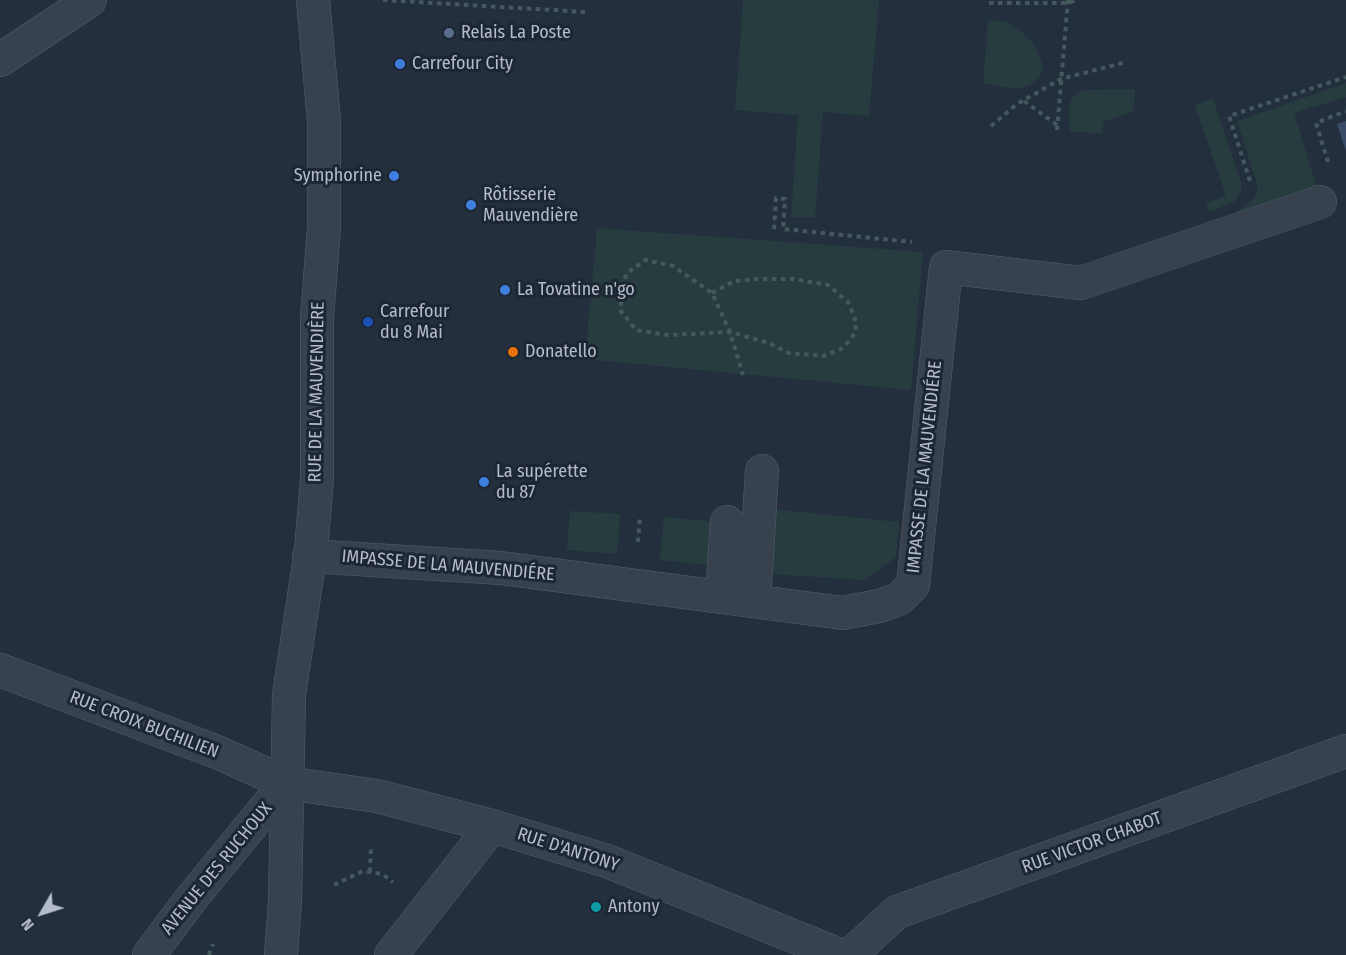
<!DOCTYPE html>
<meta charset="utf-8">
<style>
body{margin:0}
#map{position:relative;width:1346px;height:955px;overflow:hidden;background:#242f3e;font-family:"Fira Sans Condensed",sans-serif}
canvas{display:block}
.north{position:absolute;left:12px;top:883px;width:60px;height:60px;-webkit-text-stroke:4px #1d2633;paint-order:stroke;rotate:231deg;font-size:16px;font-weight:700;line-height:24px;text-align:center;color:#b4bcc9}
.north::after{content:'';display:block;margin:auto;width:21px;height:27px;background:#b4bcc9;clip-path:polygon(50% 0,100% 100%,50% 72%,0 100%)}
</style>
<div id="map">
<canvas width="1346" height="955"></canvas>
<div class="north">N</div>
</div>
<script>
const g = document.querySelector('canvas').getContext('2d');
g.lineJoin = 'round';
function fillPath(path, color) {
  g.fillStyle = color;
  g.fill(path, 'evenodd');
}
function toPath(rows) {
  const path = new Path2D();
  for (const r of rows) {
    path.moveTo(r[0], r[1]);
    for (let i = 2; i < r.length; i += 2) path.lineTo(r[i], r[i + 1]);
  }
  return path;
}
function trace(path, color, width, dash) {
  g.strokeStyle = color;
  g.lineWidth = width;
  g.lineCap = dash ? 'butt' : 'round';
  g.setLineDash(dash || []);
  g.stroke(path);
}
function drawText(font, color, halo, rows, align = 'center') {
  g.font = font + ' "Fira Sans Condensed",sans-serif';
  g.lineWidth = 6;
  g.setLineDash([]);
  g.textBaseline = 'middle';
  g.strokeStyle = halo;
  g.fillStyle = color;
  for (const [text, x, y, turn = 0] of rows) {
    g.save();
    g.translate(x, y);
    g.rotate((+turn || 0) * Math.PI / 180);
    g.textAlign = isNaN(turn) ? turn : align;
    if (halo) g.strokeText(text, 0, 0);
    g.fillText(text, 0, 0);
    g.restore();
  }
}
fillPath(toPath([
 [743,0,879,0,869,116,823,112,815,218,791,217,798,115,735,110],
 [988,20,1007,22,1023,33,1035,45,1043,66,1040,77,1029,86,1014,89,983,83],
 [1346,83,1346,97,1294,113,1317,187,1232,216,1255,198,1258,187,1237,121],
 [1135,89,1134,111,1103,122,1102,134,1070,131,1069,108,1072,98,1083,90],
 [1213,99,1242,185,1241,192,1234,202,1209,212,1206,203,1226,196,1195,105],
 [597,228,923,252,911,390,585,359],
 [772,509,899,522,896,557,864,580,769,574],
 [570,511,620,514,617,554,567,550],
 [664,517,717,522,715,566,660,560]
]), '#263c3f');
fillPath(toPath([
 [1346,121,1346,151,1337,124]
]), '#394c67');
const minor = toPath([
 [0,60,90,0],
 [309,556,501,568,843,613,879,606,899,599,913,585,946,267,1081,283,1320,202],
 [722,596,727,522],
 [754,601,762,471],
 [0,670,217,752,286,783,377,796,492,826,607,861,840,955],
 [149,955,191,899,286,783],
 [281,955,285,902,289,695,311,550,317,479,317,318,324,227,324,121,313,0],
 [391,955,492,826],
 [850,955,897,912,1346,751]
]);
trace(minor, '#565f6c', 34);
trace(toPath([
 [383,0,586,12],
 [989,3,1067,3,1077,0],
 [1024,101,1057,125],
 [991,126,1017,104,1061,79,1126,62],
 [1057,130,1068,0],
 [1328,162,1316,123,1346,111],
 [1250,181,1229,116,1346,77],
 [774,229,776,198,785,199,783,229,912,242],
 [712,293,734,281,758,279,794,279,828,285,848,302,857,324,852,338,841,349,824,356,789,353,769,343,730,332,668,335,636,330,620,310,626,274,645,260,673,266,712,293,730,332,743,375],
 [638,542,640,516],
 [370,872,371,847],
 [334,885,363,871,382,874,393,882],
 [209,955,213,944]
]), '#44595c', 4, [4.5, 4.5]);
trace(minor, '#38414e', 33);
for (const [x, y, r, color] of [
 [449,33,6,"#5c6f8a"],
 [400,64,6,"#3f7fe0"],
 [394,176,6,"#3f7fe0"],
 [471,205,6,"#3f7fe0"],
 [505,290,6,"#3f7fe0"],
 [368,322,6,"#1a4fb4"],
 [513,352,6,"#e8710a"],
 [484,482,6,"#3f7fe0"],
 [596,907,6,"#0f9aa8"]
]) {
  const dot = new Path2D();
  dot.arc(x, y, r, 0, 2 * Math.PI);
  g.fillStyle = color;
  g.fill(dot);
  trace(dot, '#1d2633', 2);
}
drawText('18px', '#b4bcc9', '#1d2633', [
 ["Relais La Poste",461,33],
 ["Carrefour City",412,64],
 ["Symphorine",382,176,"right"],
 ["Rôtisserie",483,195],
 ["Mauvendière",483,216],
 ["La Tovatine n'go",517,290],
 ["Carrefour",380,312],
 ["du 8 Mai",380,333],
 ["Donatello",525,352],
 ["La supérette",496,472],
 ["du 87",496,493],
 ["Antony",608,907]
], 'left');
drawText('18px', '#b4bcc9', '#1d2633', [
 ["RUE DE LA MAUVENDIÈRE",317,392,-89],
 ["IMPASSE DE LA MAUVENDIÉRE",925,467,-84],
 ["IMPASSE DE LA MAUVENDIÉRE",448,566,5],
 ["RUE CROIX BUCHILIEN",144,725,21],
 ["RUE VICTOR CHABOT",1092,843,-20],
 ["RUE D'ANTONY",568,850,18],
 ["AVENUE DES RUCHOUX",217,869,-51]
]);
</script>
